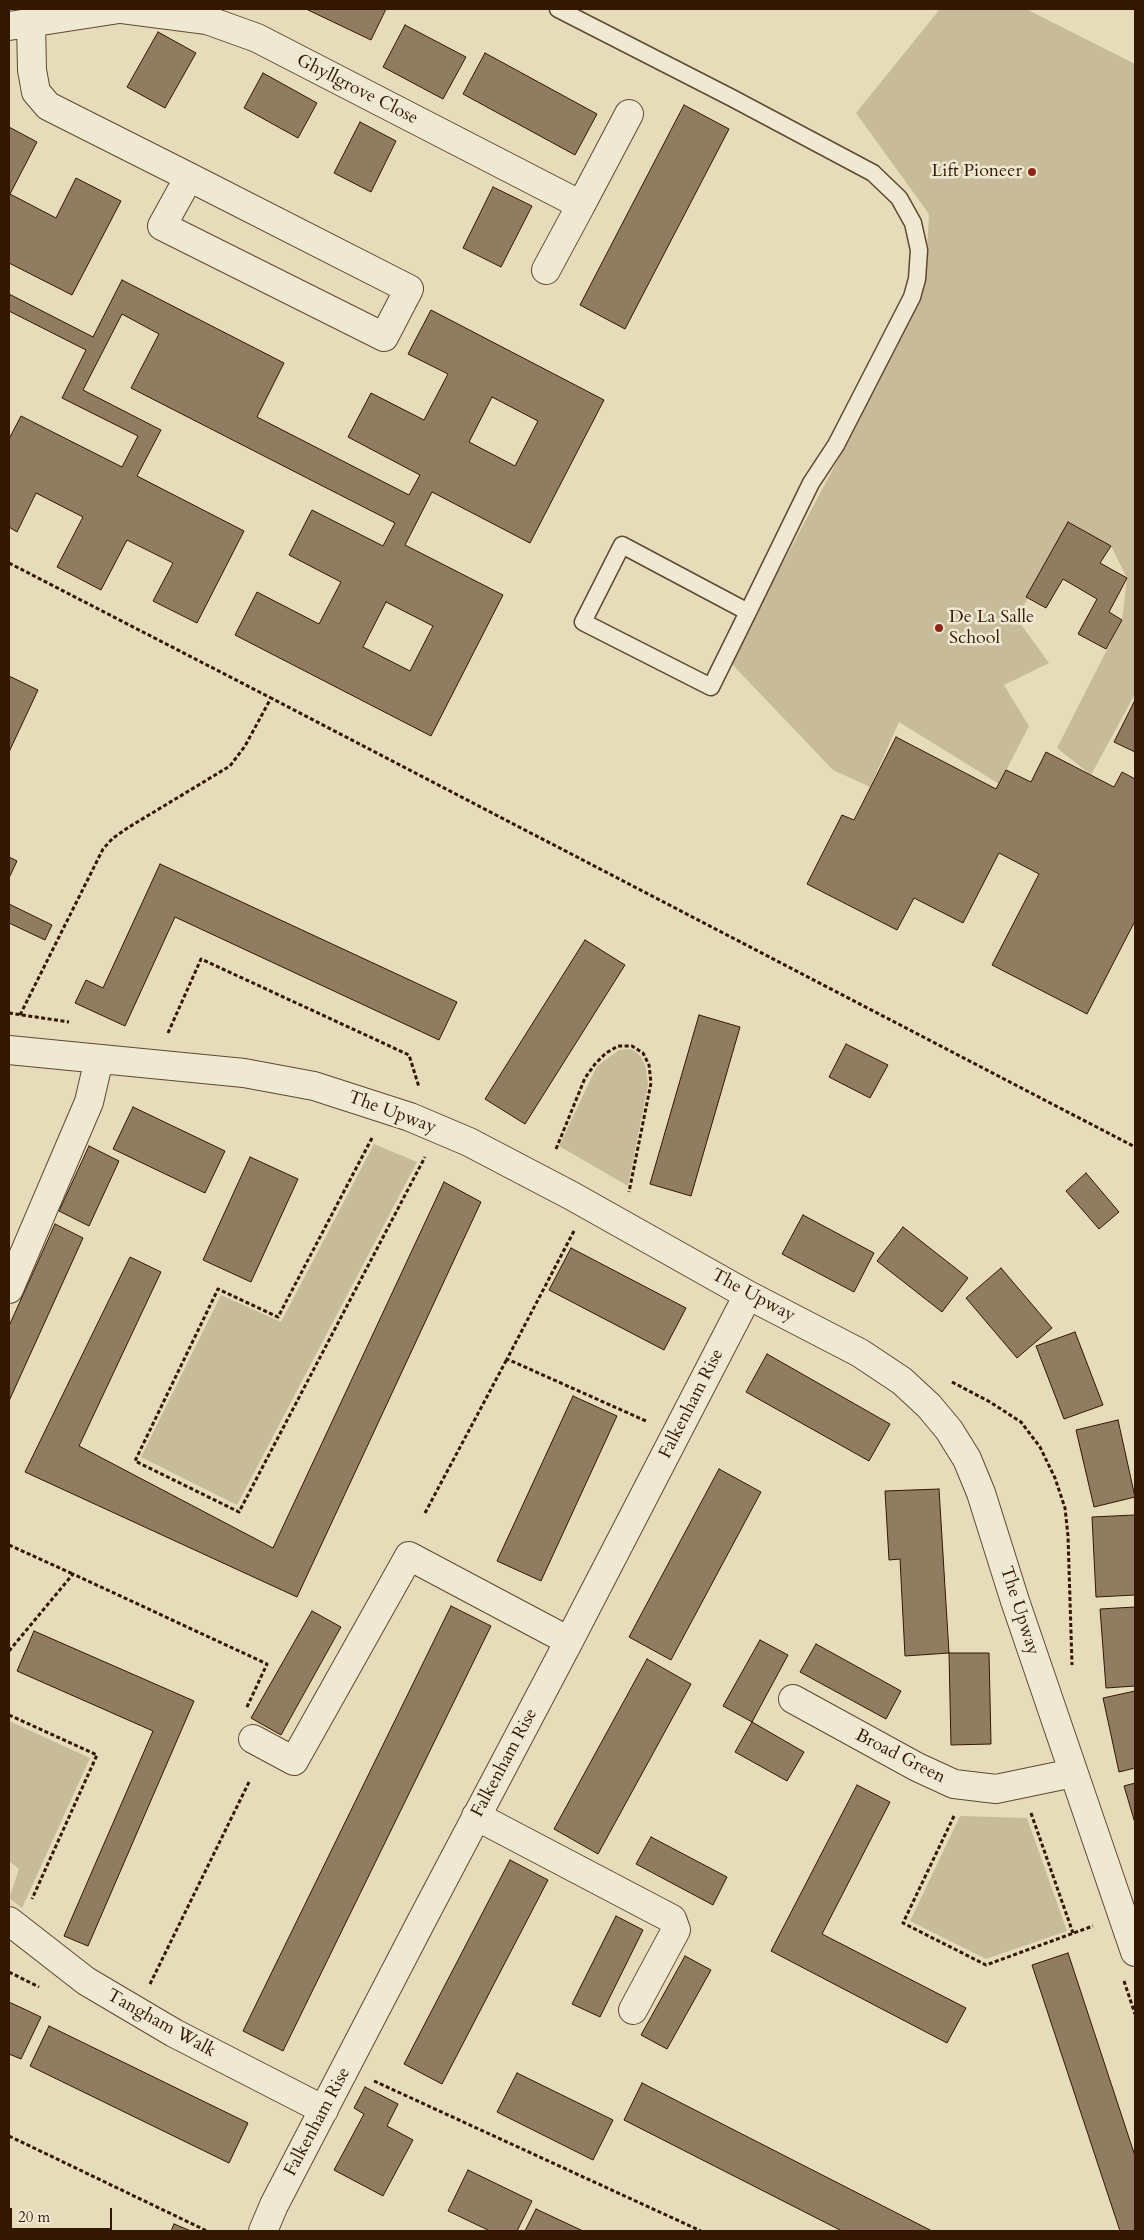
<!DOCTYPE html>
<style>
body{margin:0}
#map{position:relative;width:1144px;height:2240px;overflow:hidden;background:#e6dcb9;font-family:Cardo,serif}
canvas{display:block}
.frame{position:absolute;inset:0;border:10px solid #331701;pointer-events:none}
.scale{position:absolute;left:10px;top:2208px;width:102px;height:22px;box-sizing:border-box;border:2px solid #331701;border-top:0;padding-left:6px;font-size:15px;line-height:18px;white-space:nowrap;color:#331701;-webkit-text-stroke:4px #efe8d2;paint-order:stroke}
</style>
<div id="map">
<canvas width="1144" height="2240"></canvas>
<div class="frame"></div>
<div class="scale">20 m</div>
</div>
<script>
const g = document.querySelector('canvas').getContext('2d');
g.lineJoin = 'round';
function fillPath(path, color) {
  g.fillStyle = color;
  g.fill(path, 'evenodd');
}
function toPath(rows) {
  const path = new Path2D();
  for (const r of rows) {
    path.moveTo(r[0], r[1]);
    for (let i = 2; i < r.length; i += 2) path.lineTo(r[i], r[i + 1]);
  }
  return path;
}
function trace(path, color, width, dash) {
  g.strokeStyle = color;
  g.lineWidth = width;
  g.lineCap = dash ? 'butt' : 'round';
  g.setLineDash(dash || []);
  g.stroke(path);
}
function drawText(font, color, halo, rows, align = 'center') {
  g.font = font + ' Cardo,serif';
  g.lineWidth = 5;
  g.setLineDash([]);
  g.textBaseline = 'middle';
  g.strokeStyle = halo;
  g.fillStyle = color;
  for (const [text, x, y, turn = 0] of rows) {
    g.save();
    g.translate(x, y);
    g.rotate((+turn || 0) * Math.PI / 180);
    g.textAlign = isNaN(turn) ? turn : align;
    if (halo) g.strokeText(text, 0, 0);
    g.fillText(text, 0, 0);
    g.restore();
  }
}
fillPath(toPath([
 [940,9,1026,9,1135,64,1135,694,1091,775,1057,748,1122,620,1127,578,1111,546,1068,522,1017,619,1049,663,1004,685,1029,726,999,784,899,722,870,787,833,770,730,662,840,456,925,285,929,214,856,113],
 [631,1049,641,1056,646,1068,648,1085,628,1186,559,1146,597,1066,619,1050],
 [374,1144,417,1162,237,1505,141,1457,221,1295,281,1322],
 [9,1721,90,1758,22,1908,9,1898,19,1869,9,1861],
 [960,1816,1027,1818,1067,1931,986,1959,910,1921]
]), '#c8bb9a');
const building = toPath([
 [306,9,386,9,371,40,306,9],
 [405,25,466,57,443,99,383,67,405,25],
 [158,32,196,53,165,108,127,87,158,32],
 [485,53,597,114,575,155,463,94,485,53],
 [263,73,317,103,298,138,244,108,263,73],
 [684,105,729,129,625,329,580,305,684,105],
 [360,122,396,141,371,192,334,173,360,122],
 [9,127,37,142,10,194,56,218,76,178,121,201,72,295,9,263,9,127],
 [493,187,532,206,501,267,463,248,493,187],
 [122,280,284,363,257,417,409,495,420,475,348,437,371,393,424,420,448,374,408,354,431,310,604,400,530,543,432,492,405,545,503,595,431,736,235,635,257,592,319,624,341,582,289,555,312,510,383,546,395,523,131,388,159,334,122,314,83,390,161,430,137,476,244,531,197,623,153,601,173,563,127,540,101,590,57,567,83,517,36,493,17,532,9,527,9,439,21,416,122,467,138,436,62,398,86,350,9,311,9,294,93,337,122,280],
 [492,397,538,421,515,466,469,442,492,397],
 [386,602,433,626,410,671,363,647,386,602],
 [1068,522,1111,546,1100,563,1127,578,1109,612,1122,620,1106,649,1078,634,1097,599,1063,579,1046,608,1026,597,1068,522],
 [9,676,38,690,9,752,9,676],
 [1135,700,1135,752,1114,742,1135,700],
 [896,737,996,789,1006,770,1031,782,1046,752,1114,787,1122,772,1135,779,1135,921,1087,1014,992,965,1039,874,999,853,963,923,914,898,897,930,807,884,842,815,854,820,896,737],
 [9,857,17,861,9,878,9,857],
 [160,864,457,1002,439,1040,175,917,125,1026,75,1003,86,980,103,988,160,864],
 [9,904,52,925,45,940,9,923,9,904],
 [585,940,625,965,525,1124,485,1099,585,940],
 [699,1015,740,1027,691,1196,650,1184,699,1015],
 [846,1044,888,1065,870,1098,829,1077,846,1044],
 [133,1107,225,1151,205,1193,113,1149,133,1107],
 [89,1146,119,1161,89,1226,59,1211,89,1146],
 [250,1157,298,1179,251,1282,203,1260,250,1157],
 [1086,1173,1119,1212,1099,1229,1066,1191,1086,1173],
 [444,1182,481,1202,297,1597,25,1472,130,1257,161,1272,79,1446,273,1548,444,1182],
 [803,1215,874,1253,854,1292,782,1254,803,1215],
 [55,1224,83,1238,9,1401,9,1326,55,1224],
 [903,1227,968,1278,942,1312,877,1261,903,1227],
 [571,1248,686,1308,664,1350,549,1290,571,1248],
 [1001,1268,1052,1328,1017,1358,966,1298,1001,1268],
 [1075,1332,1103,1405,1064,1419,1036,1346,1075,1332],
 [767,1354,890,1424,869,1461,746,1392,767,1354],
 [573,1396,617,1416,541,1581,497,1561,573,1396],
 [1118,1420,1135,1497,1094,1507,1076,1430,1118,1420],
 [719,1469,761,1492,671,1660,629,1637,719,1469],
 [939,1489,949,1653,905,1656,900,1559,889,1560,885,1491,939,1489],
 [1135,1515,1135,1595,1096,1597,1092,1517,1135,1515],
 [451,1606,491,1626,283,2051,243,2031,451,1606],
 [1135,1607,1135,1686,1106,1688,1100,1609,1135,1607],
 [312,1611,341,1627,281,1735,251,1718,312,1611],
 [34,1631,194,1701,88,1946,64,1936,153,1731,17,1671,34,1631],
 [760,1640,788,1655,752,1722,723,1706,760,1640],
 [816,1644,901,1691,886,1719,800,1672,816,1644],
 [949,1653,989,1653,991,1744,951,1745,949,1653],
 [647,1659,691,1684,598,1854,554,1829,647,1659],
 [1135,1691,1135,1768,1119,1772,1103,1698,1135,1691],
 [752,1722,804,1752,787,1781,735,1752,752,1722],
 [1135,1783,1135,1823,1124,1786,1135,1783],
 [857,1785,890,1802,822,1934,966,2008,947,2043,771,1951,857,1785],
 [651,1837,727,1877,713,1905,636,1864,651,1837],
 [510,1860,548,1880,442,2084,404,2064,510,1860],
 [616,1916,643,1930,600,2017,572,2004,616,1916],
 [1068,1953,1135,2156,1135,2231,1120,2231,1032,1965,1068,1953],
 [685,1956,711,1970,667,2049,641,2035,685,1956],
 [9,2002,41,2017,21,2059,9,2054,9,2002],
 [49,2026,248,2123,229,2163,30,2066,49,2026],
 [517,2073,613,2120,593,2160,497,2112,517,2073],
 [642,2083,932,2231,842,2231,624,2120,642,2083],
 [365,2087,398,2104,387,2126,413,2140,383,2196,334,2170,364,2114,354,2108,365,2087],
 [468,2170,532,2201,517,2231,490,2231,448,2211,468,2170],
 [536,2209,583,2231,525,2231,536,2209],
 [174,2224,191,2231,171,2231,174,2224]
]);
fillPath(building, '#907d61');
trace(building, '#331701', 1);
const lane = toPath([
 [558,9,732,98,873,173,899,198,913,223,919,250,917,279,912,297,836,445,811,483,748,612,711,687,583,622,622,545,748,612]
]);
const street = toPath([
 [122,9,207,20,257,38,581,205,629,114],
 [31,23,32,70,36,92,48,106,189,177,409,289,384,337,162,226,189,177],
 [9,26,119,9],
 [546,270,581,205],
 [9,1050,244,1073,314,1086,410,1117,469,1142,572,1196,748,1295,860,1353,902,1381,929,1406,949,1430,967,1459,981,1493,1015,1601,1135,1952],
 [9,1289,89,1102,99,1059],
 [793,1699,917,1767,954,1784,996,1789,1073,1773],
 [253,1739,294,1761,409,1556,569,1641],
 [476,1816,672,1919,676,1930,633,2010],
 [9,1921,86,1981,174,2033,324,2110],
 [263,2231,274,2205,421,1922,569,1641,748,1295]
]);
trace(lane, '#60482f', 19);
trace(street, '#60482f', 30);
trace(toPath([
 [9,563,271,698],
 [9,1013,69,1022],
 [20,1015,103,849,113,838,129,827,230,766,245,746,271,698,1135,1147],
 [168,1033,201,959,409,1055,419,1087],
 [372,1138,278,1317,218,1289,135,1461,239,1512,425,1157],
 [556,1149,585,1078,595,1064,606,1053,618,1046,632,1046,643,1053,649,1065,651,1083,629,1192],
 [574,1231,507,1359,646,1421,647,1419],
 [952,1382,990,1402,1021,1422,1040,1447,1055,1478,1065,1508,1068,1536,1072,1665],
 [425,1513,507,1359],
 [9,1545,73,1574],
 [9,1651,73,1574,267,1664,246,1709],
 [9,1715,97,1755,32,1899],
 [1031,1813,1073,1933],
 [954,1816,903,1923,986,1965,1093,1926],
 [9,1972,39,1987],
 [1124,1981,1135,2014],
 [150,1984,250,1780],
 [374,2081,701,2231],
 [9,2136,207,2231]
]), '#331701', 3, [4, 2.5]);
trace(lane, '#efe8d2', 16);
trace(street, '#efe8d2', 28);
for (const [x, y, r, color] of [
 [1032,172,5,"#8f2418"],
 [939,628,5,"#8f2418"]
]) {
  const dot = new Path2D();
  dot.arc(x, y, r, 0, 2 * Math.PI);
  g.fillStyle = color;
  g.fill(dot);
  trace(dot, '#efe8d2', 2);
}
drawText('18px', '#331701', '#efe8d2', [
 ["Ghyllgrove Close",357,90,27],
 ["The Upway",392,1113,20],
 ["The Upway",753,1296,28],
 ["Falkenham Rise",692,1404,-63],
 ["The Upway",1019,1611,72],
 ["Broad Green",900,1757,27],
 ["Falkenham Rise",505,1763,-62],
 ["Tangham Walk",161,2024,29],
 ["Falkenham Rise",318,2122,-62]
]);
drawText('18px', '#331701', '#efe8d2', [
 ["Lift Pioneer",1022,172],
 ["De La Salle",949,618,"left"],
 ["School",949,639,"left"]
], 'right');
</script>
